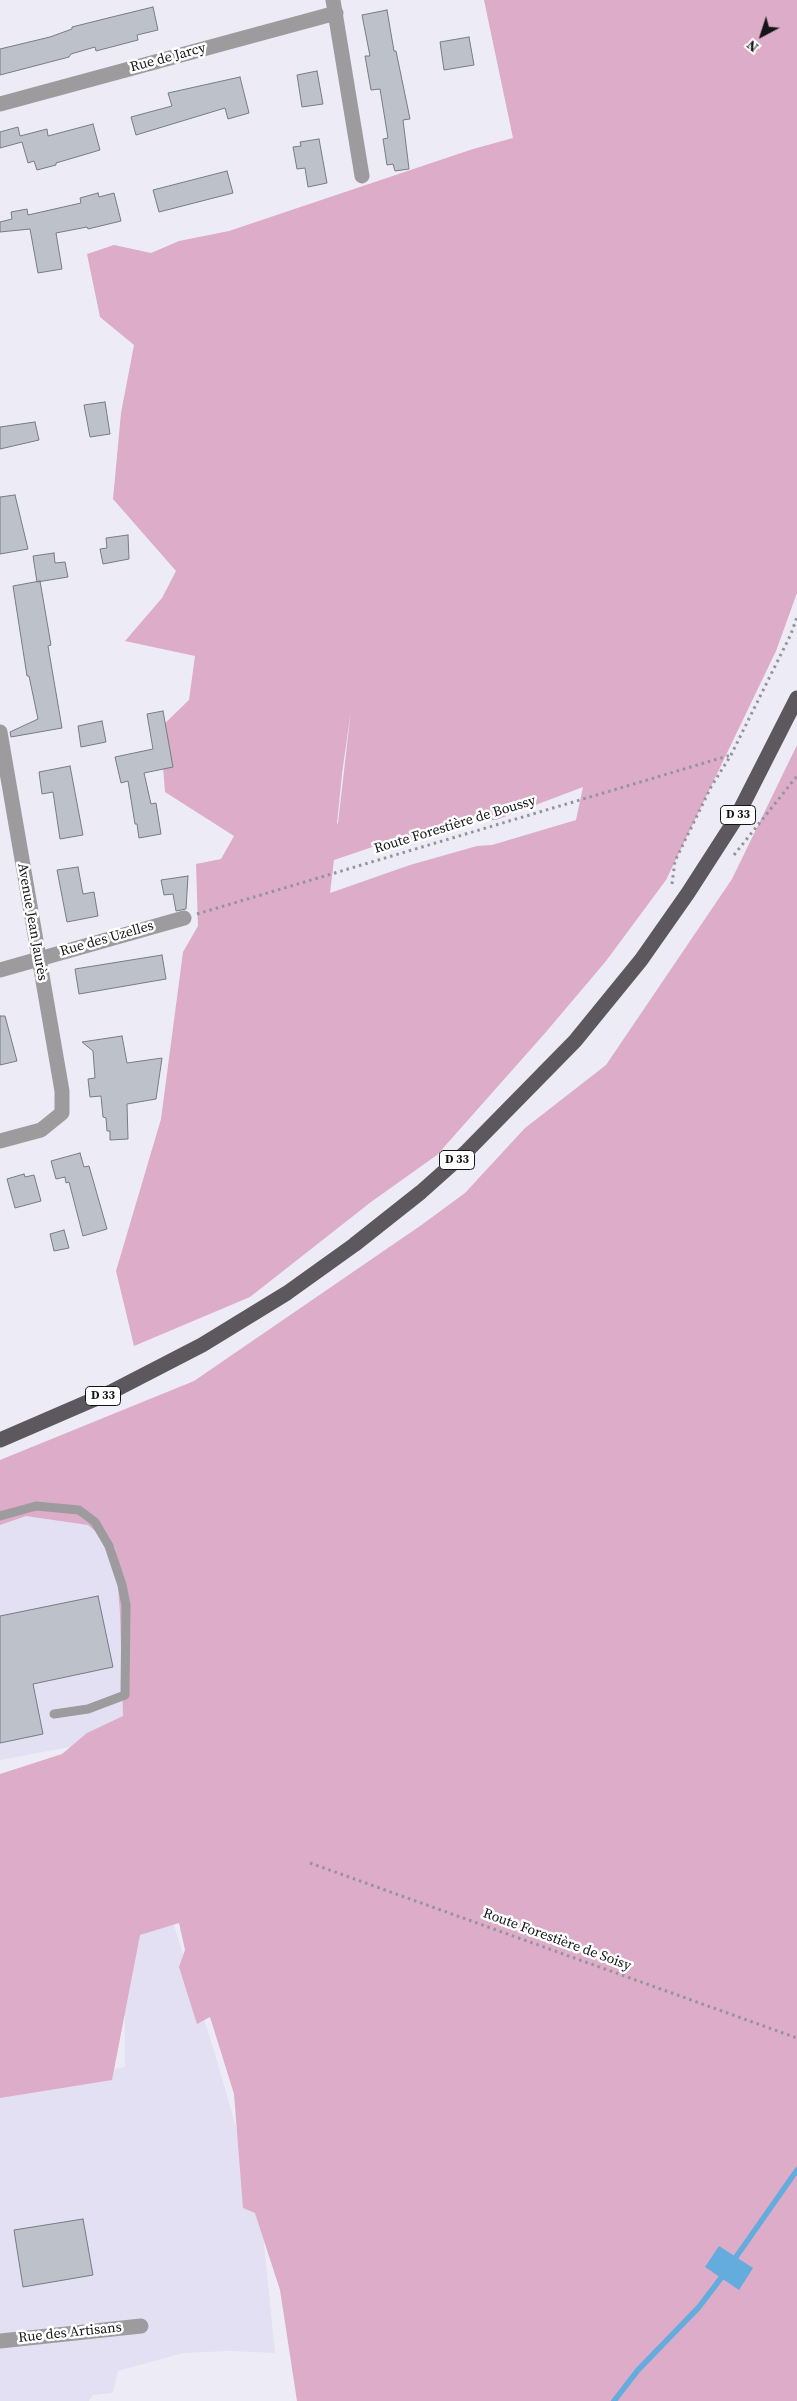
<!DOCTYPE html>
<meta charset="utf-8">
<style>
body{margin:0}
#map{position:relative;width:797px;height:2401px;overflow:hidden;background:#edecf6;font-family:"Source Serif 4",serif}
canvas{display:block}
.north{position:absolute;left:737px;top:10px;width:50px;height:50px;-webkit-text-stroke:4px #fff;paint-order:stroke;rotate:220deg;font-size:14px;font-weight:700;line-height:20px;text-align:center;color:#151518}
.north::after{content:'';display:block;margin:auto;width:18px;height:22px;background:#151518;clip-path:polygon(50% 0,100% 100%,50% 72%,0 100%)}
</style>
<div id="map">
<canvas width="797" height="2401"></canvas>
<div class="north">N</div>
</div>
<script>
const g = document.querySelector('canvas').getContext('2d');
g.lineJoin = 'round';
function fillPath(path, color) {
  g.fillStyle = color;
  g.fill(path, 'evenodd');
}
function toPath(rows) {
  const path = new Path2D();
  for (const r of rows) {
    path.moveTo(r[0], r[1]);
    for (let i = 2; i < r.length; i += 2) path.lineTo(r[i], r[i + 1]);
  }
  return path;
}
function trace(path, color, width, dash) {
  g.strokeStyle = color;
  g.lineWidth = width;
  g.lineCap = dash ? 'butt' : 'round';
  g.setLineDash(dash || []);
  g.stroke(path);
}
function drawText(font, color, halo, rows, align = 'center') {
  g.font = font + ' "Source Serif 4",serif';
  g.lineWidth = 5;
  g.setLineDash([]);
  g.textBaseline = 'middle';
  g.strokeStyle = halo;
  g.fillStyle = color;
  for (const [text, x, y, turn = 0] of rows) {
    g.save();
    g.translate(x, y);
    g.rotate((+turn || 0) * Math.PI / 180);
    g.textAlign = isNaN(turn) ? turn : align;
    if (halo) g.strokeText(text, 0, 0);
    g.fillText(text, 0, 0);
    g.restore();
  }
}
fillPath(toPath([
 [0,1512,111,1516,127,1570,134,1735,0,1760],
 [171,1916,215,2054,261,2214,275,2353,229,2351,183,2353,118,2371,113,2393,93,2395,89,2401,0,2401,0,2090,125,2067,124,1935]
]), '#e2e0f2');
fillPath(toPath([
 [484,0,797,0,797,593,776,651,666,880,606,961,546,1032,437,1155,371,1202,250,1297,134,1346,116,1271,161,1119,183,952,198,926,196,864,221,859,234,836,165,792,160,728,189,700,195,656,125,641,162,598,176,571,113,499,121,413,134,345,100,317,87,254,114,245,151,253,179,241,229,231,473,149,513,138],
 [351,710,338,823,337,824,342,774],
 [583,787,576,820,492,845,477,846,410,865,330,893,334,860,405,836,407,845,432,833,477,821,496,820],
 [797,745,797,2401,297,2401,280,2290,255,2213,243,2208,234,2094,210,2017,197,2024,179,1967,185,1950,179,1923,140,1935,112,2080,0,2098,0,1774,62,1754,87,1733,123,1716,120,1613,115,1548,88,1525,26,1516,0,1525,0,1460,194,1381,420,1226,465,1193,525,1128,606,1065,732,879]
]), '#dcacc8');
fillPath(toPath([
 [719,2246,753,2268,739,2290,705,2267]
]), '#64abde');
trace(toPath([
 [736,2257,797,2170],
 [614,2401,638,2370,699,2307,721,2278]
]), '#64abde', 5.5);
const building = toPath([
 [153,7,158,30,137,35,138,40,96,51,95,47,71,54,69,57,0,75,0,49,50,37,72,29,72,27,108,18,153,7],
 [387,10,394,51,396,51,410,119,403,120,409,169,395,171,393,164,387,165,383,139,388,138,380,89,371,90,365,56,370,56,362,15,387,10],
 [469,37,474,65,444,70,440,42,469,37],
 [317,71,323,104,302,107,297,75,317,71],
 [240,77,249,113,228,119,225,108,136,135,131,117,172,106,168,93,240,77],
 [93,124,100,150,56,163,56,165,37,170,34,161,28,163,22,142,0,148,0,132,18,127,20,136,47,129,48,136,93,124],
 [319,139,327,183,308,187,305,168,297,169,293,147,301,146,300,142,319,139],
 [227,171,233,193,159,212,153,190,227,171],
 [98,193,99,197,114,193,121,221,88,229,87,227,56,233,62,269,38,273,30,229,0,232,0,222,12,219,11,212,27,209,28,215,81,203,80,198,98,193],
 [105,402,110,434,90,437,84,405,105,402],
 [35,422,39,440,0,449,0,427,35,422],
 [15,495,28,549,0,554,0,497,15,495],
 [128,535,129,559,103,564,100,549,107,548,106,538,128,535],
 [54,553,55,563,65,562,68,577,37,582,33,556,54,553],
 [40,581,51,645,48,646,62,728,11,737,10,732,38,719,29,676,27,676,13,586,40,581],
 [163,711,173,767,144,773,151,804,156,803,161,834,139,838,137,824,135,824,128,781,121,783,115,757,153,749,147,714,163,711],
 [102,721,106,742,81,747,78,726,102,721],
 [70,766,83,835,60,839,53,792,42,794,39,772,70,766],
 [78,867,83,894,94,892,98,916,67,922,57,870,78,867],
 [188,876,186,909,176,911,173,894,164,895,161,880,188,876],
 [162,955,166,979,79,994,75,969,162,955],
 [0,1016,5,1016,17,1061,0,1065,0,1016],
 [122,1036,127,1063,162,1058,156,1099,127,1104,128,1139,110,1140,110,1131,107,1131,106,1118,103,1117,101,1096,90,1097,88,1079,95,1078,93,1051,82,1042,122,1036],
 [80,1153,84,1167,89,1166,107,1229,83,1236,69,1182,66,1183,65,1177,56,1179,51,1161,80,1153],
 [24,1174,25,1177,34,1175,41,1201,15,1208,7,1179,24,1174],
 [64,1230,69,1248,54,1251,50,1234,64,1230],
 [98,1596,113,1667,33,1684,43,1734,0,1743,0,1616,98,1596],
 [83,2219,93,2275,23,2287,14,2230,83,2219]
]);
fillPath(building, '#bcc1ca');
trace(building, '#777b84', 1);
trace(toPath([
 [734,855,797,776],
 [672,884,675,861,711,787,731,755,791,634,797,617],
 [197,914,731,755],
 [310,1863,797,2038]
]), '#94939a', 3, [2.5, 4]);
trace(toPath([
 [0,1516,36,1506,79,1510,95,1522,109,1546,122,1585,126,1605,125,1695,88,1709,54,1714]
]), '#9e9b9f', 9);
trace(toPath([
 [333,0,362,176],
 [0,104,336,13],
 [0,732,62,1091,62,1113,41,1130,0,1141],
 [0,970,184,918],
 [0,2341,141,2326]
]), '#9e9b9f', 15);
trace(toPath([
 [0,1440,111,1392,202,1345,287,1293,354,1245,421,1192,467,1151,575,1041,641,960,688,893,735,820,797,698]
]), '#5d585e', 15);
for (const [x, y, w] of [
 [738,815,35],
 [457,1160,35],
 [103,1396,35]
]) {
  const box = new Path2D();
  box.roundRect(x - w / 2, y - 9.5, w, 19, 4);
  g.fillStyle = '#fff';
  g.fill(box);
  trace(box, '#151518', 1);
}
drawText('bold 12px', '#151518', null, [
 ["D 33",738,815],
 ["D 33",457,1160],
 ["D 33",103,1396]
]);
drawText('14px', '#151518', '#fff', [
 ["Rue de Jarcy",168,58,-15],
 ["Route Forestière de Boussy",455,825,-17],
 ["Avenue Jean Jaurès",32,922,80],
 ["Rue des Uzelles",107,939,-16],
 ["Route Forestière de Soisy",557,1940,20],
 ["Rue des Artisans",70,2333,-6]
]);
</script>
